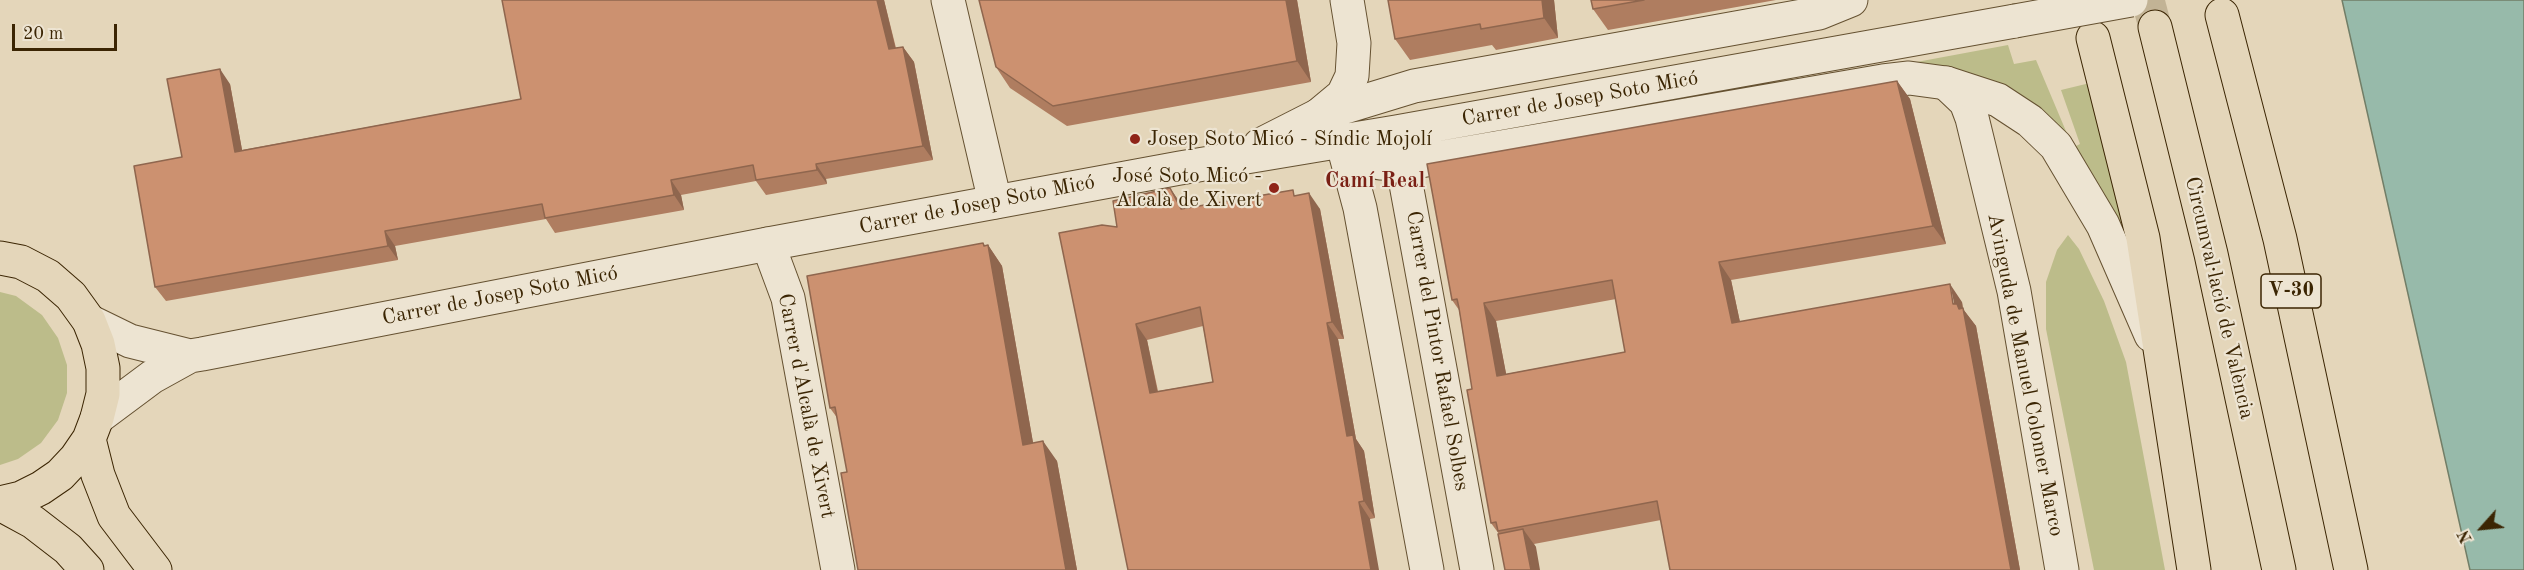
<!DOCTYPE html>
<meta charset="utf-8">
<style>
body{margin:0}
#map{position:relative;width:2524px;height:570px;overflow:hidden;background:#e4d6ba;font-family:"Old Standard TT",serif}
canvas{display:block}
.north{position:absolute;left:2452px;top:498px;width:60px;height:60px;-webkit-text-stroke:4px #ede4d2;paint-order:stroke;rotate:243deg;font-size:16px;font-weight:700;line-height:24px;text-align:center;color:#3b2503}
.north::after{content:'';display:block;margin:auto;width:21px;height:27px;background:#3b2503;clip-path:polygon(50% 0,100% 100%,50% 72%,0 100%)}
.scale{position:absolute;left:12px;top:24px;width:105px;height:27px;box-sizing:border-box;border:3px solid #3b2503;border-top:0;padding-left:8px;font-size:18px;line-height:21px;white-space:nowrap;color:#3b2503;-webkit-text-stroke:4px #ede4d2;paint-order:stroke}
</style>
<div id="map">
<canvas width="2524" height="570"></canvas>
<div class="north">N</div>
<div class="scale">20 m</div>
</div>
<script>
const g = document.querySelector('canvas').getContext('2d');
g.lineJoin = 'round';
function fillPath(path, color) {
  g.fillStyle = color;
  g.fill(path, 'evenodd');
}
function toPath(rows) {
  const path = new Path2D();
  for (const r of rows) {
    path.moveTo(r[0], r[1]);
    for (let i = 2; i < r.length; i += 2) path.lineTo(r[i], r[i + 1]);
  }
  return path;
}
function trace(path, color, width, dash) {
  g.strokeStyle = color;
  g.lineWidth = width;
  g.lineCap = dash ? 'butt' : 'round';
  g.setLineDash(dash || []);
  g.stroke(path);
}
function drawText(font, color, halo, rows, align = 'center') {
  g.font = font + ' "Old Standard TT",serif';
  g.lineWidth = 4.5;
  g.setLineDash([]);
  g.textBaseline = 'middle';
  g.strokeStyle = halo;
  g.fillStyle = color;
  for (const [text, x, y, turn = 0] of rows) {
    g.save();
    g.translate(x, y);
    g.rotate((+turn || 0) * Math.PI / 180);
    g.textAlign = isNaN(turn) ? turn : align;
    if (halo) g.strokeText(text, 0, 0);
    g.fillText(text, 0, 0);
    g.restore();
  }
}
fillPath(toPath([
 [2008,45,2014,64,2036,60,2068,136,1879,69],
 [2090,83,2125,227,2121,228,2072,148,2080,144,2061,90],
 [2068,235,2079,249,2104,301,2126,362,2165,570,2094,570,2046,329,2046,282,2057,250],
 [0,292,16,296,42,315,58,338,67,365,67,393,58,420,41,443,18,459,0,465]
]), '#bcbc8a');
const water = toPath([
 [2342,0,2524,0,2524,570,2470,570,2342,0]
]);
fillPath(water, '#97baaa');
trace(water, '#727e67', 1.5);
trace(toPath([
 [2148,0,2155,27]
]), '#c2b395', 33, [33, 16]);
const minor = toPath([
 [948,0,995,202],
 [1946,83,1966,102,1972,118,2014,291,2062,570],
 [1319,115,1343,95,1352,76,1354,43,1347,0],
 [1397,135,1477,570],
 [1342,141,1360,208,1427,570],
 [768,244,788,298,838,570]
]);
const tertiary = toPath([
 [1342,141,1380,163,1403,164,1883,81,1909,78,1946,83,1998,100,2030,121,2056,146,2103,225,2151,335],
 [1260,145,1319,115,1414,86,1819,13,1851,0],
 [89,321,130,341,190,356],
 [97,418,152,377,190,356,202,354,768,244,1180,168,1396,132,2015,21]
]);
const primary = toPath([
 [0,258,21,262,48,276,71,296,89,321,98,344,103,368,103,394,97,418,89,439,76,458,60,475,41,488,21,498,0,503],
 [89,439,98,475,114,516,155,570],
 [0,504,33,522,68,549,87,570]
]);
const trunk = toPath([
 [2155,27,2211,254,2279,570],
 [2093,38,2143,238,2194,570]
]);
const motorway = toPath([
 [2222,15,2280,239,2351,570]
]);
trace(minor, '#655131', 35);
trace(tertiary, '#655131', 35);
trace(primary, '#3b2503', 35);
trace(trunk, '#3b2503', 35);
trace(motorway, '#3b2503', 35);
trace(minor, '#ede4d2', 33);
trace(tertiary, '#ede4d2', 33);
trace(primary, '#e4d6ba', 33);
trace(trunk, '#e4d6ba', 33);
trace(motorway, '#e4d6ba', 33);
const tertiaryBridge = toPath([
 [2015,21,2131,0]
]);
trace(tertiaryBridge, '#655131', 35, []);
trace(tertiaryBridge, '#ede4d2', 33);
fillPath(toPath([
 [502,0,884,0,896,48,903,47,914,62,933,160,826,179,827,184,766,195,756,181,681,195,684,210,555,233,546,219,395,246,398,260,166,301,155,287,182,157,230,84,242,150,521,99],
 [1297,0,1311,82,1067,126,1010,88,996,67],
 [1388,0,1554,0,1558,38,1496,50,1492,45,1410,60,1395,39],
 [1591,0,1776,0,1608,30,1593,9],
 [1897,81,1910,99,1946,244,1731,280,1740,322,1962,302,1963,309,1976,326,2020,570,1670,570,1661,520,1534,544,1536,547,1499,534,1491,523,1472,389,1459,310,1452,300],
 [1616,299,1625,352,1506,374,1496,321],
 [1170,188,1184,209,1297,195,1320,209,1344,339,1338,339,1356,439,1364,451,1375,518,1128,570,1117,227],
 [1203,326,1213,382,1158,391,1147,340],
 [988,245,1002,266,1033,443,1057,461,1077,570,858,570,847,472,838,419,830,408,986,246]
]), '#af7d60');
fillPath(toPath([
 [877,0,884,0,899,63,889,49],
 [1286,0,1297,0,1311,82,1297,61],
 [1542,0,1554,0,1558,38,1544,18],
 [903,47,914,62,933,160,923,146],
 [220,69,230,84,245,166,235,152],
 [1897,81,1910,99,1946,244,1933,226],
 [816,164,826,179,827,184,817,170],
 [671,180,681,195,684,210,674,195],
 [1170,188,1181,204,1192,226,1181,209],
 [1309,193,1320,209,1344,339,1332,322],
 [385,231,395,246,398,260,388,246],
 [983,243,989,251,988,245,1002,266,1037,465,1023,445],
 [1719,262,1731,280,1744,341,1732,323],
 [1950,284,1962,302,1963,309,1976,326,2020,570,2011,570],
 [1484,303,1496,321,1510,394,1497,376],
 [1327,323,1338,339,1356,439,1364,451,1375,518,1364,501,1347,436],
 [1136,324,1147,340,1161,409,1150,393],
 [1043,441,1057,461,1077,570,1066,570],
 [1359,502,1370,519,1379,570,1371,570],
 [1523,529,1536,547,1540,570,1531,570]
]), '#8f664e');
const building = toPath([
 [502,0,877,0,889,49,903,47,923,146,816,164,817,170,756,180,753,165,671,180,674,195,545,218,542,204,385,231,388,246,155,287,134,166,182,157,167,79,220,69,235,152,521,99,502,0],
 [979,0,1286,0,1297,61,1053,106,996,67,979,0],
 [1388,0,1542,0,1544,18,1481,29,1480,24,1395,39,1388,0],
 [1591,0,1644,0,1593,9,1591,0],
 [1897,81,1933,226,1719,262,1732,323,1950,284,1953,304,1957,304,1959,309,1963,308,2011,570,1670,570,1657,501,1498,531,1496,522,1491,523,1467,390,1472,389,1459,308,1457,299,1452,300,1427,164,1897,81],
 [1612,280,1625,352,1497,376,1484,303,1612,280],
 [1170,188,1181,209,1293,190,1294,196,1309,193,1332,322,1327,323,1347,436,1353,435,1364,501,1359,502,1371,570,1128,570,1059,233,1102,225,1117,227,1113,201,1170,188],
 [1200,307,1213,382,1150,393,1136,324,1200,307],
 [983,243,984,246,988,245,1023,445,1043,441,1066,570,858,570,841,473,847,472,835,407,830,408,807,276,983,243],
 [1523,529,1531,570,1505,570,1498,534,1523,529]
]);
fillPath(building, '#cc9170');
trace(building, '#8f664e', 1.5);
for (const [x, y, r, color] of [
 [1135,139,6,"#8f2418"],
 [1274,188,6,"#8f2418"]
]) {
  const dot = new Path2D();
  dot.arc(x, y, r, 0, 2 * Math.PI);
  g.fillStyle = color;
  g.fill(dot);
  trace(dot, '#ede4d2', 2);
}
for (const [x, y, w] of [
 [2291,291,60]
]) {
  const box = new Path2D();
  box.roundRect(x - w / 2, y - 17, w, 34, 4.5);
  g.fillStyle = '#ede4d2';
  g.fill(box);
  trace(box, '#3b2503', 1.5);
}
drawText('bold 20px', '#3b2503', null, [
 ["V-30",2291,291]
]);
drawText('21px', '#3b2503', '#ede4d2', [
 ["Carrer de Josep Soto Micó",1580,99,-10],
 ["Carrer de Josep Soto Micó",977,205,-11],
 ["Carrer de Josep Soto Micó",500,296,-11],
 ["Circumval·lació de València",2219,298,77],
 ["Carrer del Pintor Rafael Solbes",1437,351,80],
 ["Avinguda de Manuel Colomer Marco",2025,375,79],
 ["Carrer d'Alcalà de Xivert",806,406,79]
]);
drawText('21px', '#3b2503', '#ede4d2', [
 ["Josep Soto Micó - Síndic Mojolí",1147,139],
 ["José Soto Micó -",1262,176,"right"],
 ["Alcalà de Xivert",1262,200,"right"]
], 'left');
drawText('bold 22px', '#7a1f14', '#ede4d2', [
 ["Camí Real",1375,181]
]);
</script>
